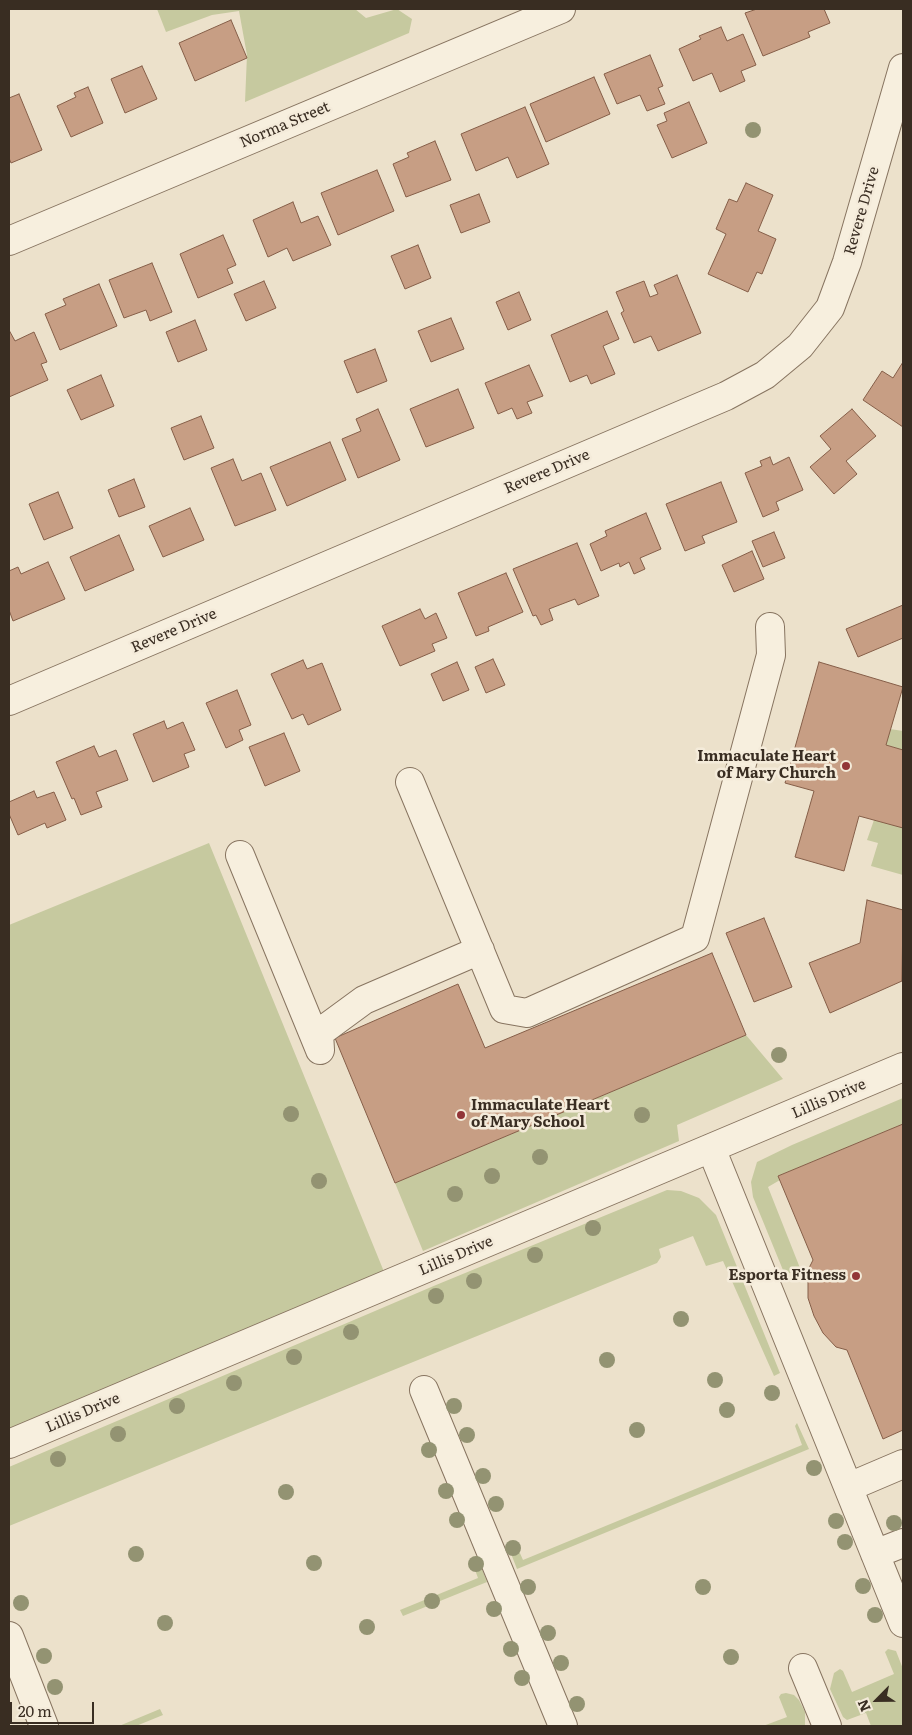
<!DOCTYPE html>
<style>
body{margin:0}
#map{position:relative;width:912px;height:1735px;overflow:hidden;background:#ece1cb;font-family:Literata,serif}
canvas{display:block}
.frame{position:absolute;inset:0;border:10px solid #392d22;pointer-events:none}
.north{position:absolute;left:852px;top:1675px;width:50px;height:50px;-webkit-text-stroke:4px #f4ebda;paint-order:stroke;rotate:247deg;font-size:14px;font-weight:700;line-height:20px;text-align:center;color:#392d22}
.north::after{content:'';display:block;margin:auto;width:18px;height:22px;background:#392d22;clip-path:polygon(50% 0,100% 100%,50% 72%,0 100%)}
.scale{position:absolute;left:10px;top:1702px;width:84px;height:22px;box-sizing:border-box;border:2px solid #392d22;border-top:0;padding-left:6px;font-size:15px;line-height:18px;white-space:nowrap;color:#392d22;-webkit-text-stroke:4px #f4ebda;paint-order:stroke}
</style>
<div id="map">
<canvas width="912" height="1735"></canvas>
<div class="frame"></div>
<div class="north">N</div>
<div class="scale">20 m</div>
</div>
<script>
const g = document.querySelector('canvas').getContext('2d');
g.lineJoin = 'round';
function fillPath(path, color) {
  g.fillStyle = color;
  g.fill(path, 'evenodd');
}
function toPath(rows) {
  const path = new Path2D();
  for (const r of rows) {
    path.moveTo(r[0], r[1]);
    for (let i = 2; i < r.length; i += 2) path.lineTo(r[i], r[i + 1]);
  }
  return path;
}
function trace(path, color, width, dash) {
  g.strokeStyle = color;
  g.lineWidth = width;
  g.lineCap = dash ? 'butt' : 'round';
  g.setLineDash(dash || []);
  g.stroke(path);
}
function drawText(font, color, halo, rows, align = 'center') {
  g.font = font + ' Literata,serif';
  g.lineWidth = 5;
  g.setLineDash([]);
  g.textBaseline = 'middle';
  g.strokeStyle = halo;
  g.fillStyle = color;
  for (const [text, x, y, turn = 0] of rows) {
    g.save();
    g.translate(x, y);
    g.rotate((+turn || 0) * Math.PI / 180);
    g.textAlign = isNaN(turn) ? turn : align;
    if (halo) g.strokeText(text, 0, 0);
    g.fillText(text, 0, 0);
    g.restore();
  }
}
fillPath(toPath([
 [157,9,355,9,366,18,397,9,412,19,409,33,245,102,247,55,239,11,212,15,166,32],
 [890,729,903,731,903,750,886,745],
 [874,820,903,827,903,875,871,866,878,843,867,840],
 [209,843,389,1284,9,1444,9,925],
 [746,1035,783,1079,677,1125,679,1141,423,1251,395,1183],
 [903,1098,903,1124,778,1176,780,1180,768,1187,800,1268,785,1275,753,1197,751,1182,757,1162,792,1145],
 [667,1190,681,1191,699,1198,716,1215,780,1373,774,1376,723,1261,706,1266,693,1236,659,1249,661,1257,657,1263,9,1526,9,1467,436,1285],
 [797,1423,809,1449,517,1569,508,1546,509,1541,515,1542,523,1560,802,1445,795,1426],
 [477,1556,487,1582,403,1616,400,1610,478,1578,471,1559],
 [888,1649,896,1651,903,1669,903,1726,871,1726,866,1713,847,1720,843,1717,830,1689,834,1673,840,1669,843,1671,852,1692,894,1674,885,1652],
 [786,1693,794,1695,799,1700,805,1712,805,1726,763,1726,787,1717,779,1697,781,1694],
 [160,1709,163,1715,136,1726,119,1726]
]), '#c6c99f');
const building = toPath([
 [757,9,824,9,830,23,808,32,810,37,763,56,745,13,757,9],
 [231,20,247,58,195,81,179,43,231,20],
 [721,27,727,41,743,34,756,65,741,71,745,81,720,92,712,73,693,81,679,49,701,39,699,36,721,27],
 [650,55,663,86,658,88,665,104,647,111,640,95,617,104,604,74,650,55],
 [142,66,157,99,125,113,111,79,142,66],
 [594,77,610,114,546,142,530,104,594,77],
 [88,87,103,123,71,137,57,106,76,97,74,93,88,87],
 [19,94,42,150,11,163,9,158,9,98,19,94],
 [689,102,707,143,672,158,657,125,667,121,664,113,689,102],
 [525,107,549,164,517,178,508,157,476,171,461,134,525,107],
 [435,141,451,180,406,197,393,164,409,157,407,153,435,141],
 [377,170,394,211,338,235,321,193,377,170],
 [746,183,773,195,758,231,776,239,762,274,757,272,748,292,708,274,726,234,716,229,729,199,737,202,746,183],
 [479,194,490,222,461,233,450,205,479,194],
 [293,202,301,223,318,216,331,245,293,261,287,248,268,257,253,220,293,202],
 [223,235,236,265,227,269,233,283,198,298,180,254,223,235],
 [418,245,431,278,405,289,391,256,418,245],
 [152,263,172,312,150,321,146,310,124,318,109,280,152,263],
 [677,275,701,333,658,351,651,336,634,343,621,313,624,311,616,292,644,281,650,297,658,294,654,285,677,275],
 [264,281,276,308,246,321,234,294,264,281],
 [99,284,117,326,60,350,45,314,66,305,63,299,99,284],
 [519,292,531,320,508,330,496,302,519,292],
 [607,311,619,339,603,346,615,374,591,384,587,375,570,382,551,335,607,311],
 [451,318,464,349,431,362,418,331,451,318],
 [195,320,207,350,178,362,166,332,195,320],
 [9,330,15,341,34,332,47,362,41,364,48,380,9,397,9,330],
 [375,349,387,381,357,393,344,361,375,349],
 [903,362,903,427,863,400,882,371,893,378,903,362],
 [529,365,543,396,527,402,532,413,517,419,512,408,498,414,485,383,529,365],
 [101,375,114,406,81,420,67,390,101,375],
 [458,389,474,428,426,447,410,409,458,389],
 [378,409,400,460,358,478,342,439,361,431,356,419,378,409],
 [852,409,876,436,846,461,857,474,834,494,810,467,831,449,820,436,852,409],
 [201,416,214,448,184,460,171,428,201,416],
 [330,442,346,480,287,506,270,467,330,442],
 [770,457,773,465,789,457,803,490,776,502,779,510,763,517,745,473,762,466,760,461,770,457],
 [233,459,242,481,261,473,276,510,235,526,211,468,233,459],
 [134,479,145,507,119,517,108,490,134,479],
 [721,482,737,522,702,536,705,543,685,551,666,504,721,482],
 [58,492,73,528,44,540,29,504,58,492],
 [190,508,204,540,163,557,149,526,190,508],
 [646,513,661,549,640,558,645,569,634,574,629,562,620,567,619,563,601,571,590,544,607,536,605,531,646,513],
 [774,532,785,558,763,567,752,541,774,532],
 [119,535,134,570,85,591,70,557,119,535],
 [577,543,599,596,578,605,575,599,549,609,553,620,541,625,536,615,533,616,513,569,577,543],
 [752,551,764,579,734,592,722,565,752,551],
 [48,562,65,599,13,621,9,610,9,571,18,567,21,574,48,562],
 [506,573,523,612,488,627,489,631,476,636,458,593,506,573],
 [903,605,903,638,858,657,846,629,903,605],
 [420,609,425,619,436,613,447,638,432,644,435,651,400,666,382,626,420,609],
 [493,659,505,685,486,693,475,667,493,659],
 [303,660,307,669,322,663,341,710,308,725,303,714,292,719,271,674,303,660],
 [457,662,469,690,443,701,431,674,457,662],
 [819,662,903,687,886,745,903,750,903,828,859,816,844,871,795,857,814,791,785,783,819,662],
 [237,690,251,725,239,730,243,740,226,748,206,703,237,690],
 [164,721,167,729,183,722,195,750,184,754,189,767,153,782,133,734,164,721],
 [284,733,300,771,265,786,249,747,284,733],
 [94,746,99,757,116,750,128,780,96,792,102,807,81,815,74,798,72,799,56,762,94,746],
 [34,791,37,798,54,792,66,820,47,828,45,823,18,835,9,814,9,802,34,791],
 [867,900,903,910,902,981,830,1013,809,963,860,943,867,900],
 [764,918,792,987,754,1002,726,933,764,918],
 [712,953,746,1035,395,1183,335,1038,458,984,485,1048,712,953],
 [903,1124,903,1430,883,1439,847,1350,836,1347,823,1333,814,1316,808,1298,808,1283,809,1268,813,1260,778,1176,903,1124]
]);
fillPath(building, '#c79e84');
trace(building, '#855e48', 1);
const minor = toPath([
 [9,241,561,9],
 [9,701,726,396,765,375,800,346,830,308,847,262,903,68],
 [410,782,504,1009,527,1013,695,938,771,655,770,627],
 [240,855,320,1050],
 [320,1050,319,1033,364,1000,480,950],
 [711,1148,903,1623],
 [424,1390,563,1726],
 [9,1444,903,1067],
 [849,1487,903,1464],
 [875,1554,903,1543],
 [9,1636,44,1726],
 [803,1668,827,1726]
]);
trace(minor, '#877460', 30);
trace(minor, '#f7efde', 28);
g.fillStyle = '#939372';
for (const [x, y] of [
 [753,130],
 [779,1055],
 [291,1114],
 [642,1115],
 [540,1157],
 [492,1176],
 [319,1181],
 [455,1194],
 [593,1228],
 [535,1255],
 [474,1281],
 [436,1296],
 [681,1319],
 [351,1332],
 [294,1357],
 [607,1360],
 [715,1380],
 [234,1383],
 [772,1393],
 [177,1406],
 [454,1406],
 [727,1410],
 [637,1430],
 [118,1434],
 [467,1435],
 [429,1450],
 [58,1459],
 [814,1468],
 [483,1476],
 [446,1491],
 [286,1492],
 [496,1504],
 [457,1520],
 [836,1521],
 [894,1523],
 [845,1542],
 [513,1548],
 [136,1554],
 [314,1563],
 [476,1564],
 [863,1586],
 [528,1587],
 [703,1587],
 [432,1601],
 [21,1603],
 [494,1609],
 [875,1615],
 [165,1623],
 [367,1627],
 [548,1633],
 [511,1649],
 [44,1656],
 [731,1657],
 [561,1663],
 [522,1678],
 [55,1687],
 [577,1704]
]) {
  g.beginPath();
  g.arc(x, y, 8, 0, 2 * Math.PI);
  g.fill();
}
for (const [x, y, r, color] of [
 [846,766,5,"#923538"],
 [461,1115,5,"#923538"],
 [856,1276,5,"#923538"]
]) {
  const dot = new Path2D();
  dot.arc(x, y, r, 0, 2 * Math.PI);
  g.fillStyle = color;
  g.fill(dot);
  trace(dot, '#f4ebda', 2);
}
drawText('15px', '#392d22', '#f4ebda', [
 ["Norma Street",285,125,-23],
 ["Revere Drive",862,211,-74],
 ["Revere Drive",547,472,-23],
 ["Revere Drive",174,631,-23],
 ["Lillis Drive",829,1099,-23],
 ["Lillis Drive",456,1256,-23],
 ["Lillis Drive",83,1413,-23]
]);
drawText('bold 15px', '#392d22', '#f4ebda', [
 ["Immaculate Heart",836,757],
 ["of Mary Church",836,774],
 ["Immaculate Heart",471,1106,"left"],
 ["of Mary School",471,1123,"left"],
 ["Esporta Fitness",846,1276]
], 'right');
</script>
